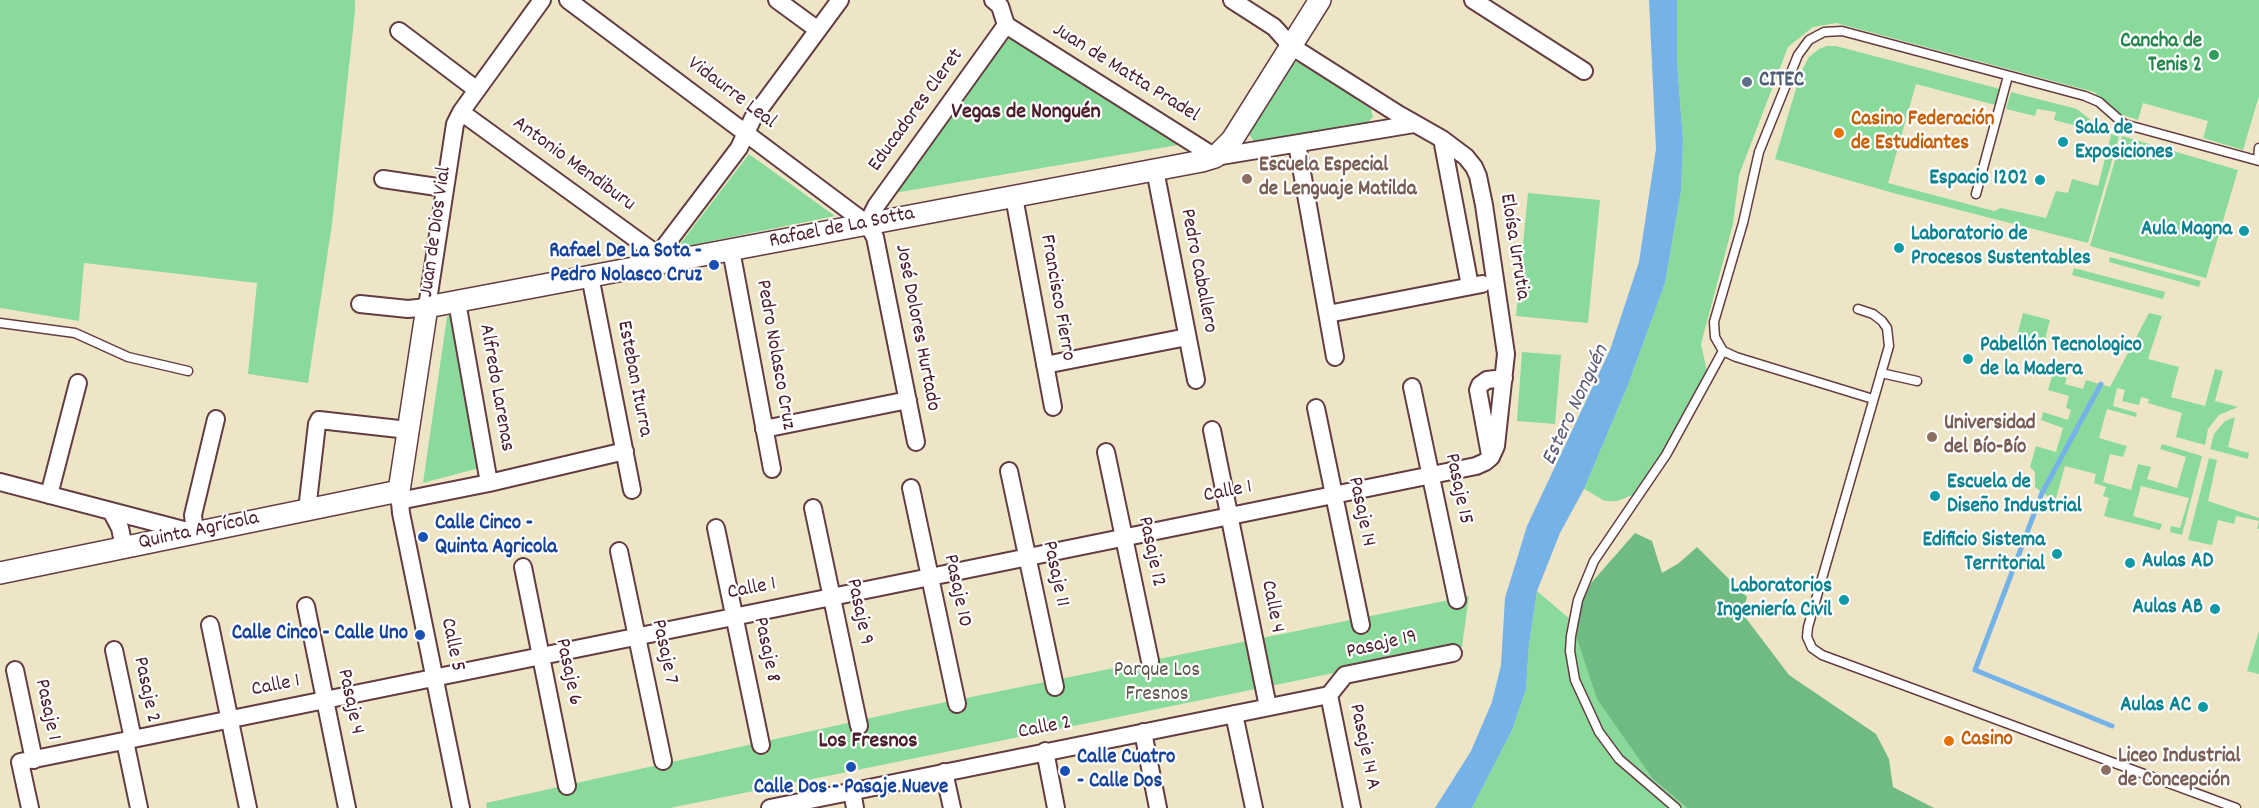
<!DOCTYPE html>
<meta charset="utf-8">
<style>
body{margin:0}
canvas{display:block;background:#eee5c7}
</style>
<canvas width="2259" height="808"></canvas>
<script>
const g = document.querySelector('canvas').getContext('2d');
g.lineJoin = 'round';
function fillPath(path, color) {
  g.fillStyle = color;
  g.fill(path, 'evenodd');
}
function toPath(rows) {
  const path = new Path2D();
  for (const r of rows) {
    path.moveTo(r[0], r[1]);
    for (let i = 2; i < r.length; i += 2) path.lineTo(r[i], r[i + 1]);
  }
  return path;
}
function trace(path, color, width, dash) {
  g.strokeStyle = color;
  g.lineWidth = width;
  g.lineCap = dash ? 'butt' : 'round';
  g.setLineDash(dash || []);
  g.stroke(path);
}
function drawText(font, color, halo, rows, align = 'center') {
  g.font = font + ' Dekko,sans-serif';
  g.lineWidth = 4.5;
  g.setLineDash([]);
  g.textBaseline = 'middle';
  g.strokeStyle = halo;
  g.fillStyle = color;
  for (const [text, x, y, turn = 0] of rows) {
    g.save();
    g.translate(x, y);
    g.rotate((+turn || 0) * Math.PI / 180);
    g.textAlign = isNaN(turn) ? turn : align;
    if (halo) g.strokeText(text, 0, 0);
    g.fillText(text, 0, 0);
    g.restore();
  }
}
fillPath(toPath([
 [0,0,355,0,355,11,332,224,308,383,248,374,257,283,84,263,79,321,0,308],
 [1677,0,2259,0,2259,96,2243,150,2203,138,2208,121,2143,103,2138,120,2117,113,2094,92,1836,23,1813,27,1788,47,1739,175,1733,224,1701,344,1707,371,1656,473,1638,493,1617,501,1605,501,1584,489,1628,385,1665,283,1681,191,1683,141,1677,60],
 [1009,38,1178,145,894,193],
 [1827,46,1836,46,2004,90,1999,106,1916,84,1888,183,1994,211,2001,208,2046,218,2056,191,2068,193,2072,179,2098,186,2111,135,2054,120,2056,112,2037,109,2035,116,2006,109,2011,92,2077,109,2104,131,2119,137,2088,243,1893,193,1775,159,1801,72,1809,57,1819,49],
 [1301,61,1371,109,1373,117,1368,122,1254,142,1248,132,1292,63],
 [2122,136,2238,170,2206,278,2090,246],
 [749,154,835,216,677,248],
 [1528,193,1600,200,1588,323,1516,316],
 [2110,257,2201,281,2199,287,2109,262],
 [2074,268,2165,292,2163,299,2072,275],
 [453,313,479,468,423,483,447,317],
 [2023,313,2050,320,2043,347,2016,340],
 [2149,313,2162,316,2148,359,2179,367,2171,397,2205,406,2215,369,2223,371,2215,401,2238,407,2219,415,2208,429,2205,445,2176,437,2182,413,2148,403,2149,399,2141,397,2139,405,2122,401,2125,390,2117,388,2113,406,2137,413,2136,417,2107,409,2099,438,2127,446,2123,457,2110,454,2103,482,2131,490,2138,464,2151,467,2147,479,2177,488,2186,457,2160,449,2162,444,2202,456,2182,535,2170,532,2171,526,2180,528,2189,498,2141,486,2133,516,2162,524,2160,530,2104,516,2109,498,2103,496,2106,487,2094,483,2096,474,2065,466,2055,502,2035,487,2035,472,2030,467,2036,446,2056,452,2063,428,2041,420,2043,412,2068,420,2071,410,2066,408,2069,396,2048,390,2053,373,2067,378,2065,384,2083,389,2086,380,2110,387],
 [1522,352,1561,355,1555,424,1517,421],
 [2235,417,2228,447,2249,453,2248,459,2210,449,2214,434,2225,421],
 [2209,458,2217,460,2208,501,2259,518,2259,529,2257,529,2259,521,2236,516,2234,524,2218,520,2212,545,2188,540],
 [1537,591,1571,620,1653,779,1687,808,1472,808,1512,730,1526,689,1529,644],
 [1469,596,1462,647,670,808,487,808,486,803,902,711],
 [2259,631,2259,674,2247,671]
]), '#8adb9b');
fillPath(toPath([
 [1635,533,1652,541,1662,573,1679,563,1697,547,1747,597,1742,613,1789,675,1876,734,1889,759,1893,787,1934,808,1687,808,1653,779,1597,699,1571,620,1592,582]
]), '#6fbb83');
fillPath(toPath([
 [1649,0,1677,0,1677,60,1683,141,1681,191,1665,283,1628,385,1584,489,1560,533,1537,591,1529,644,1526,689,1512,730,1472,808,1435,808,1471,751,1492,702,1501,665,1505,598,1527,526,1610,350,1639,262,1656,149]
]), '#74b2e7');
trace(toPath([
 [2101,384,2042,493,1975,670,2112,726]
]), '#74b2e7', 5);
const service = toPath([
 [2258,160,2259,148],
 [1976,194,2008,76],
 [1858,309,1873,314,1882,321,1887,328,1889,346,1808,627,1807,637,1812,648,1822,655,2236,808],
 [0,323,75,333,128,357,188,371],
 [1881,373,1917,381],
 [1873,399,1736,357,1723,351,1715,337,1714,322,1743,223,1759,152,1798,55,1809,40,1824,32,1842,31,2085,96,2099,102,2124,124,2259,161],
 [1676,808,1619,759,1599,732,1575,680,1570,651,1571,636,1578,600,1594,561,1666,455,1723,351]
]);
const minor = toPath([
 [568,0,867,224,875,237,916,442],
 [777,0,818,30],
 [993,0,1000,6,1006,25,1215,157,1414,124],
 [1473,0,1584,71],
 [399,31,477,90],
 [461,112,658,255],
 [1442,139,1470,286],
 [1297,144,1335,357],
 [1155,170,1196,380],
 [383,179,444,188],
 [1014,197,1053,407],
 [867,224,876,206,1006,25],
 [731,250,772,469],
 [659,263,658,255,739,148,753,118,840,0],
 [590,276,632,490],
 [457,302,489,483],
 [360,304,408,309,427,307,455,124,461,112,542,0],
 [1328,314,1482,284],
 [1045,365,1187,337],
 [1412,387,1457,600],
 [1316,408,1361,625],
 [764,429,908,400],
 [1212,430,1268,707],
 [1106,452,1150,661],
 [1490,455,1478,390,1480,385,1487,380,1504,378],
 [1009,471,1055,687],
 [0,482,195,533,193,515,216,419],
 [911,488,957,704],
 [399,491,401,513,461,808],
 [49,495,78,383],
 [399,501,489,483,625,451],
 [813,508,859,726],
 [307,510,317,424,319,420,408,430],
 [111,511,120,528,124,547],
 [716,528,761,745],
 [619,551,663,761],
 [523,567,567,786],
 [306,606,347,808],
 [210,625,248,808],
 [114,650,133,739],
 [15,670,34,760],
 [1329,695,1345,675,1453,653],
 [1329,695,1352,808],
 [1234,714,1254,808],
 [1143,732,1158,808],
 [125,741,139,808],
 [1045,751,1056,808],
 [944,772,952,808],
 [852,791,855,808],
 [30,808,20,762,1476,466,1485,462,1491,457,1496,446,1506,354,1484,205,1478,176,1474,167,1466,157,1442,139,1398,114,1291,46,1274,27,1232,0],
 [770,808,1329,695]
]);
const tertiary = toPath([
 [0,573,399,491,427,307,1202,161,1215,157,1232,140,1320,0]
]);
trace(service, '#633d42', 11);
trace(minor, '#633d42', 20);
trace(tertiary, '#633d42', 24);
trace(service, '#fff', 8);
trace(minor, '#fff', 16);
trace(tertiary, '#fff', 21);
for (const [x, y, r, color] of [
 [2214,55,6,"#2e9e5b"],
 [1747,82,6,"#5c6f8a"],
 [1839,133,6,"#e8710a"],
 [2063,142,6,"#0f9aa8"],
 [1247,179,6,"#8d6e63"],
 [2040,180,6,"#0f9aa8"],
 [2244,231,6,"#0f9aa8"],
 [1899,248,6,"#0f9aa8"],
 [714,265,6,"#1a4fb4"],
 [1968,359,6,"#0f9aa8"],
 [1932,437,6,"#8d6e63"],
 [1935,496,6,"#0f9aa8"],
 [423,537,6,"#1a4fb4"],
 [2057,554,6,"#0f9aa8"],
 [2130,563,6,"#0f9aa8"],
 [1844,600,6,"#0f9aa8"],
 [2215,609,6,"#0f9aa8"],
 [420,635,6,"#1a4fb4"],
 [2203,707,6,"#0f9aa8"],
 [1949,741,6,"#e8710a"],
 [851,767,6,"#1a4fb4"],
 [2106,770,6,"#8d6e63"],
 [1065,771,6,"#1a4fb4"]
]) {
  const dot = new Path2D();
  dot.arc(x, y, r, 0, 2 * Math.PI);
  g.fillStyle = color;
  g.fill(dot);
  trace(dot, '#fff', 2);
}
drawText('bold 21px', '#27864d', '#fff', [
 ["Cancha de",2202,43],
 ["Tenis 2",2202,67]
], 'right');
drawText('21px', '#4a1f2b', '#fff', [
 ["Juan de Matta Pradel",1125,74,32],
 ["Vidaurre Leal",731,94,37],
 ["Educadores Cleret",917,111,-54],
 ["Antonio Mendiburu",573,165,36],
 ["Rafael de La Sotta",842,229,-11],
 ["Juan de Dios Vial",437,232,-82],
 ["Eloísa Urrutia",1513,247,81],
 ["Pedro Caballero",1197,271,79],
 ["Francisco Fierro",1056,298,80],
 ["José Dolores Hurtado",916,328,79],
 ["Pedro Nolasco Cruz",774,355,80],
 ["Esteban Iturra",633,379,79],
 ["Alfredo Larenas",495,388,80],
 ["Pasaje 15",1457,489,78],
 ["Calle 1",1228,493,-11],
 ["Pasaje 14",1360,512,78],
 ["Quinta Agrícola",199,532,-12],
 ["Pasaje 12",1150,552,78],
 ["Pasaje 11",1054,574,78],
 ["Calle 1",752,590,-11],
 ["Pasaje 10",956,591,78],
 ["Calle 4",1271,607,79],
 ["Pasaje 9",858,612,78],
 ["Calle 5",451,645,78],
 ["Pasaje 19",1382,646,-13],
 ["Pasaje 8",765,650,78],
 ["Pasaje 7",663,652,78],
 ["Pasaje 6",567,672,78],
 ["Calle 1",276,687,-11],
 ["Pasaje 2",145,690,78],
 ["Pasaje 4",349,702,78],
 ["Pasaje 1",46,710,78],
 ["Calle 2",1045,729,-11],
 ["Pasaje 14 A",1363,747,78]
]);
drawText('bold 21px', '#4e5e75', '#fff', [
 ["CITEC",1759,82]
], 'left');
drawText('bold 21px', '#c56008', '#fff', [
 ["Casino Federación",1851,121],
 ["de Estudiantes",1851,145],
 ["Casino",1961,741]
], 'left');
drawText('bold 21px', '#0d838f', '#fff', [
 ["Sala de",2075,130,"left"],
 ["Exposiciones",2075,154,"left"],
 ["Espacio 1202",2028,180],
 ["Aula Magna",2232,231],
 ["Laboratorio de",1911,236,"left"],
 ["Procesos Sustentables",1911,260,"left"],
 ["Pabellón Tecnologico",1980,347,"left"],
 ["de la Madera",1980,371,"left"],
 ["Escuela de",1947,484,"left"],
 ["Diseño Industrial",1947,508,"left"],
 ["Edificio Sistema",2045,542],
 ["Territorial",2045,566],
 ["Aulas AD",2142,563,"left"],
 ["Laboratorios",1832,588],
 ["Ingeniería Civil",1832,612],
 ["Aulas AB",2203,609],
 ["Aulas AC",2191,707]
], 'right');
drawText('bold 21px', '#785e54', '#fff', [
 ["Escuela Especial",1259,167],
 ["de Lenguaje Matilda",1259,191],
 ["Universidad",1944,425],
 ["del Bío-Bío",1944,449],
 ["Liceo Industrial",2118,758],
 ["de Concepción",2118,782]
], 'left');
drawText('bold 21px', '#164399', '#fff', [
 ["Rafael De La Sota -",702,253],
 ["Pedro Nolasco Cruz",702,277],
 ["Calle Cinco -",435,525,"left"],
 ["Quinta Agricola",435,549,"left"],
 ["Calle Cinco - Calle Uno",408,635],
 ["Calle Cuatro",1077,759,"left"],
 ["- Calle Dos",1077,783,"left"],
 ["Calle Dos - Pasaje Nueve",851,789,"center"]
], 'right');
drawText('21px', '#5d574d', '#fff', [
 ["Parque Los",1157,672],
 ["Fresnos",1157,696]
]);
drawText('bold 22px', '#4a1f2b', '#fff', [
 ["Vegas de Nonguén",1026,114],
 ["Los Fresnos",868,743]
]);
drawText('italic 22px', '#5b5a76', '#fff', [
 ["Estero Nonguén",1577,406,-65]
]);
</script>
